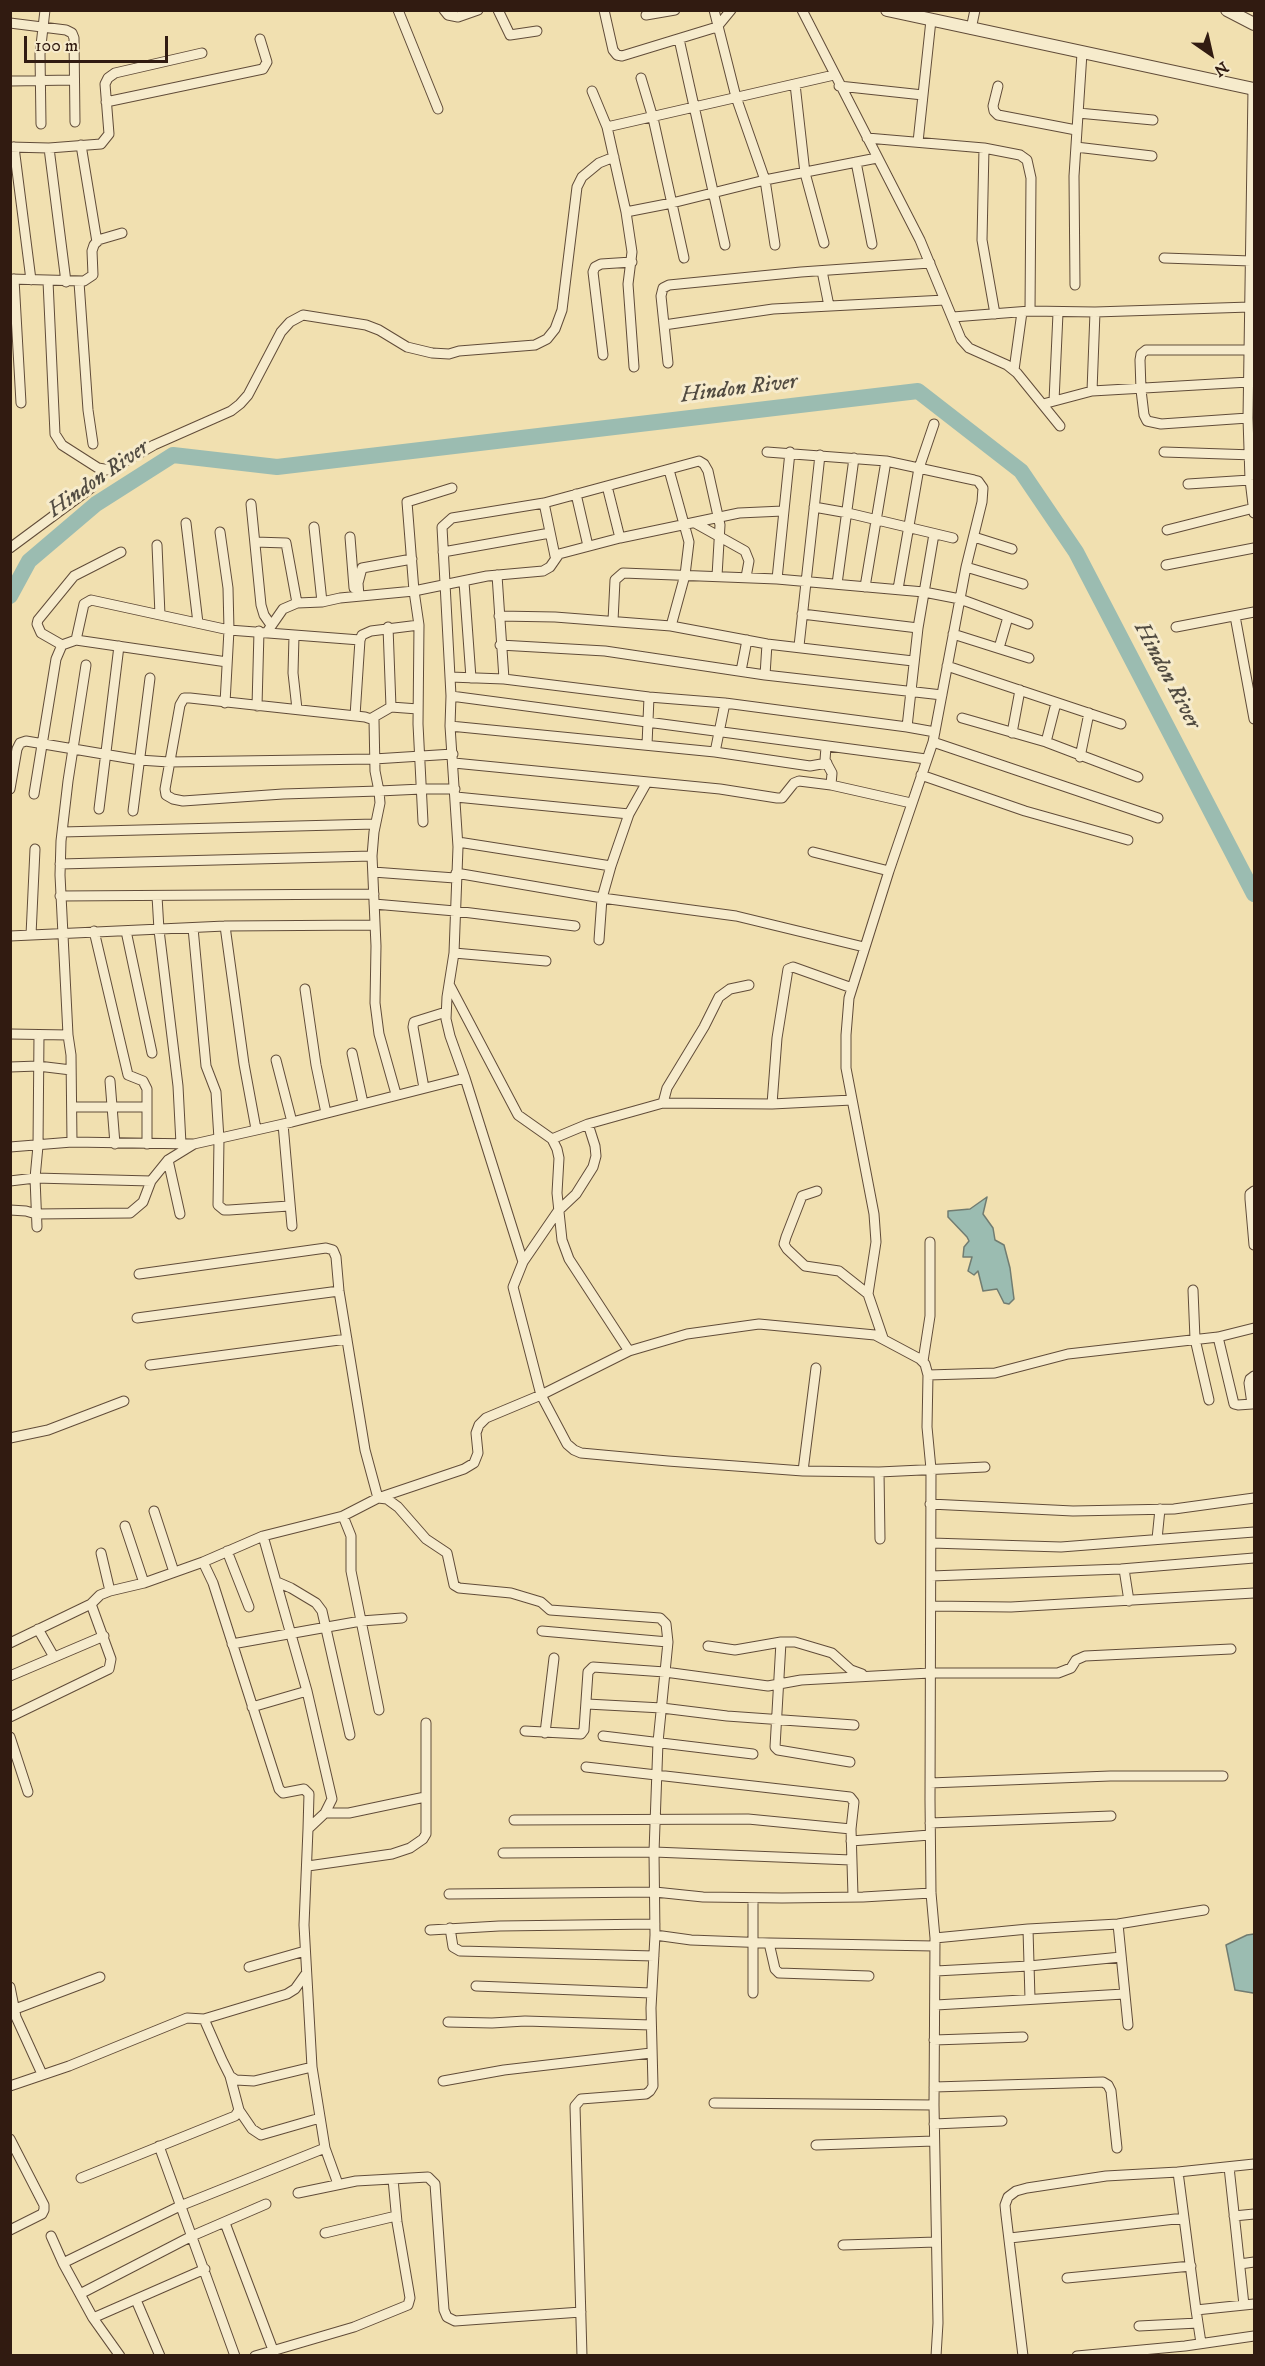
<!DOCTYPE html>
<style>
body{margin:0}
#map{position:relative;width:1265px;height:2366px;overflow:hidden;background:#f1e0b0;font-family:"IM FELL DW Pica",serif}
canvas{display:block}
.frame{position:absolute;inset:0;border:12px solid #311b11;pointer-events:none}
.north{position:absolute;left:1181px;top:24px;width:60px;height:60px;-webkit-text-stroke:4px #f6ebcc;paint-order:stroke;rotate:146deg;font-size:16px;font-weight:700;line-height:24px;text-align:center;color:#311b11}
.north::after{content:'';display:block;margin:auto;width:21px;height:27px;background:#311b11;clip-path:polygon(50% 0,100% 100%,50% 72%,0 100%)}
.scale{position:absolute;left:24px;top:36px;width:144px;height:27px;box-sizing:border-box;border:3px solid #311b11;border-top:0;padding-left:8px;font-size:18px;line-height:21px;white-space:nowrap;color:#311b11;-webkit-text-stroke:4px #f6ebcc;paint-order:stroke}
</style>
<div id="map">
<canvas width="1265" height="2366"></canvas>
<div class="frame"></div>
<div class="north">N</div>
<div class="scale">100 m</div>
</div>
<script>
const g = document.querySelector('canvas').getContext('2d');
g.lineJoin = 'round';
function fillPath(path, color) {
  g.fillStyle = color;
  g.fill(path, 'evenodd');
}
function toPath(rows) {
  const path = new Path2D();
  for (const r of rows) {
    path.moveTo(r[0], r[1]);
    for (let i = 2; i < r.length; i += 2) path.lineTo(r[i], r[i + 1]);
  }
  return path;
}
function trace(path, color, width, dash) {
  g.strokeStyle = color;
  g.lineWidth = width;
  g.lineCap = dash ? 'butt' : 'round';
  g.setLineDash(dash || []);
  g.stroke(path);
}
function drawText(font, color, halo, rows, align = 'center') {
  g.font = font + ' "IM FELL DW Pica",serif';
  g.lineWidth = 6;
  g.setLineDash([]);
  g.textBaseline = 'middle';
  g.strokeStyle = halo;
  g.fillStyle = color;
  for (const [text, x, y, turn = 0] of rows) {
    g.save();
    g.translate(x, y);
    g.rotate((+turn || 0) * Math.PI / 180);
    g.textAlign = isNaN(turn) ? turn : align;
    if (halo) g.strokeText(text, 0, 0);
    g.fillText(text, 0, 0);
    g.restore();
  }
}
const water = toPath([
 [987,1197,983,1214,993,1228,995,1240,1004,1245,1010,1268,1014,1299,1009,1304,1004,1303,997,1289,983,1291,978,1271,974,1275,968,1271,972,1257,963,1257,964,1247,969,1241,967,1237,948,1217,948,1211,970,1209,987,1197],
 [1254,1934,1254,1992,1253,1993,1235,1990,1226,1945,1247,1935,1254,1934]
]);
fillPath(water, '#9bbcb1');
trace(water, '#717c71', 1.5);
trace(toPath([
 [10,596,29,561,96,504,173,455,277,467,918,391,1021,471,1076,552,1254,894]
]), '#9bbcb1', 16);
const minor = toPath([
 [398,10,438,109],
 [444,10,448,15,458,17,478,10],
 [498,10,510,35,537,31],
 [604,10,613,50,617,55,622,56,717,27,731,10],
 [714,10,736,97,765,180,775,245],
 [802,10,920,240,961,339,969,348,1007,365,1017,373,1060,426],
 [646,15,675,10],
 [10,23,66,30,72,33,74,38,75,122],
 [971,29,975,10],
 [679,39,725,245],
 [641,78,653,118,684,258],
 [10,81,74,80],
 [795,84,805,173,824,243],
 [839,86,923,95],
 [998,86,993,106,994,111,998,115,1076,130],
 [1253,89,1248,418,1250,480,1254,513],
 [592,91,607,127,626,212,632,252,628,284,634,367],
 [106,102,263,69,267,62,260,39],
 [1078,113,1153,120],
 [41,124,40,54,45,10],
 [607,127,834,75],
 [867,138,984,148,1020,155,1027,160,1031,178,1030,311],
 [918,142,931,20],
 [81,145,97,242],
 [10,147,49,148,101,144,109,134,105,84,108,78,115,73,202,53],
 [14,147,31,280],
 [1076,147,1152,156],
 [49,148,66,282],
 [984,148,982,240,995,314],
 [856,162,872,244],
 [626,212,672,203,765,180,877,158],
 [1164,258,1251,261],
 [822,271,829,306],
 [10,279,84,281,93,275,92,251,94,245,98,240,122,233],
 [14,279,21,403],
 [48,281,55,434,62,445,98,468,110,470,154,445,231,411,240,404,248,395,281,332,290,322,303,315,366,325,379,330,407,347,432,353,449,354,459,351,535,345,547,339,555,329,562,310,577,187,582,177,599,163,614,157],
 [79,282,88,410,93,444],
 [1075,285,1074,176,1082,53],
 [953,317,1030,311,1095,312,1250,307],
 [664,325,773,309,945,300],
 [603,355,593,272,595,267,601,264,632,262],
 [668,363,661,296,663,288,669,285,801,272,930,263],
 [1014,370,1022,312],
 [1092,391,1095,312],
 [1054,401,1058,313],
 [1043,404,1092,391,1249,382],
 [1248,418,1161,424,1147,421,1144,415,1141,390,1140,360,1141,354,1146,350,1249,350],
 [767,452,886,461,974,480,978,481,983,488,982,502,966,567,933,742,889,871,849,998,846,1035,846,1068,874,1214,876,1242,868,1294,883,1338],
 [1164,452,1254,455],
 [669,470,689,542,685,575,671,626],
 [1188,484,1250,480],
 [607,486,620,538],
 [452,488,407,502,414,591,487,576,543,571,550,567,559,554,620,538,739,513,783,511],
 [576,494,588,546],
 [544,503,555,556],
 [251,504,261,605,264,615,271,625],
 [814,507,848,513,953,538],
 [186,523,198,623],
 [695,523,745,551,749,561,746,577],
 [314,527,322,602],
 [1167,530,1254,508],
 [220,532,228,588,229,630,225,703],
 [350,537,354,588],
 [974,537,1012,549],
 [255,542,286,543,297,603],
 [157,545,160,615],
 [10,548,91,488,104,470],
 [443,552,550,533],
 [1166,565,1254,548],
 [966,567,1023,584],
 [497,575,504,679],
 [717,576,720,525,708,471,704,464,699,461,544,503,452,518,442,527,450,677,504,679,649,697,725,703,907,727,918,628,934,534],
 [777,579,790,452],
 [464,582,471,678],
 [837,584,854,458],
 [865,587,886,461],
 [898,589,919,468,934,424],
 [359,596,358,583,362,568,412,559],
 [802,614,918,628],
 [499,616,555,617,671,626,767,644,913,661],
 [1235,616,1254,719],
 [613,621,615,580,623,573,777,579,924,592,960,599,1028,624],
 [419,625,418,724,423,822],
 [388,627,391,707],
 [1176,627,1254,612],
 [267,632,283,609,297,603,322,602,340,598,414,591,419,625,371,631,362,635,360,640,355,716],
 [953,634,1029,658],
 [294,636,293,673,297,709],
 [62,645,41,633,37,624,38,620,74,576,121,552],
 [500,645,605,651,765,675,942,695],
 [799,646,820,455],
 [999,648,1008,617],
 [227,662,76,640,84,604,91,600,229,630,360,640],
 [947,666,1121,724],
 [741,671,747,640],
 [765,675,767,644],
 [450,677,451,696,926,759],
 [451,696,450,726,458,847,454,953,447,997,446,1019,450,1036,465,1078,523,1262],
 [257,706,259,631],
 [372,718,391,707,418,709],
 [962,718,1046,742,1138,777],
 [450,726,715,752,810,766,827,763],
 [907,727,935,732],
 [1012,733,1020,690],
 [933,742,1158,818],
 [1046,742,1056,703],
 [647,745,649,697],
 [826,747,825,760,832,773,831,785],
 [715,752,725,703],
 [1080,757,1089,713],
 [454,763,720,789,777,798,782,798,794,783,799,781,831,785,911,803],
 [921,775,1025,811,1128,840],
 [10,789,17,749,20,743,26,741,139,760,169,762,374,759,453,754],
 [34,794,56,659,62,645,76,640],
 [456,797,629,814],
 [99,809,119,646],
 [133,811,150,678],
 [62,832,375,824],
 [458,842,611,866],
 [813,852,889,871],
 [60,864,372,856],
 [373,872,455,878],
 [456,873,602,898,736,916,864,947],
 [60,896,374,894],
 [157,896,159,930,178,1086,181,1144],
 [374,904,455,911,575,926],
 [225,926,244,1064,256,1129],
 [193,928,206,1066,216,1092,219,1139,218,1205,224,1210,229,1210,289,1206],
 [94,931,128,1075,143,1081,147,1089,147,1144],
 [126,931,152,1053],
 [31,935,35,849],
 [10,936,225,926,374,925],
 [599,940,602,898,611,866,629,814,647,782],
 [454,953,546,961],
 [449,984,518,1115,552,1139,557,1149,559,1158,557,1193,562,1240,569,1259,629,1351],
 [305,989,316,1065,326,1113],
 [10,1034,68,1035],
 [352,1053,363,1103],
 [276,1060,292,1122],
 [10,1067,38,1066,71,1070],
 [110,1081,115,1144],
 [424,1088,413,1027,414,1022,446,1012],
 [396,1094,379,1034,375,1003,376,946,372,856,374,832,380,803,379,791,375,771,374,720,365,717,190,698,184,698,180,705,165,789,166,795,173,799,183,801,283,794,379,791,422,789,455,789],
 [663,1103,667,1088,704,1027,719,997,730,989,749,985],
 [772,1104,777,1038,788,969,793,967,852,988],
 [72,1107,147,1107],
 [283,1124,292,1226],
 [588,1124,595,1146,596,1156,593,1167,576,1194,558,1211,523,1262,513,1287,541,1395,567,1444,574,1450,581,1453,668,1461,803,1471,879,1472,985,1467],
 [552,1139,588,1124,663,1103,772,1104,852,1100],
 [72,1142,71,1055,68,1035,60,875,61,841,68,781,86,665],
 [10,1147,72,1142,194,1144,292,1122,465,1078],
 [168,1160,180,1214],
 [10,1181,35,1178,151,1181],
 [817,1191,802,1196,786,1237,784,1244,787,1249,805,1266,839,1271,868,1294],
 [10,1210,26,1211,36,1214,130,1213,143,1202,151,1181,168,1160,194,1144],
 [37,1227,35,1178,38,1146,39,1035],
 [1254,1245,1250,1199,1250,1194,1254,1191],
 [139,1274,326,1248,333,1250,336,1257,339,1291,365,1450,378,1498,387,1499,398,1507,426,1539,447,1553,454,1585,459,1588,511,1593,541,1602,550,1610,660,1618,666,1624,668,1642,658,1742,654,1852,655,1935,651,2008,653,2086,650,2091,646,2094,581,2099,575,2106,582,2356],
 [1193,1290,1195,1339,1209,1400],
 [137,1318,339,1291],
 [1218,1337,1234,1404,1238,1405,1252,1404],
 [923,1361,930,1316,930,1242],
 [150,1365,347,1339],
 [928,1375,995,1373,1068,1354,1218,1337,1254,1328],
 [1254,1376,1250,1379,1249,1383,1252,1404,1254,1403],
 [10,1438,48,1430,124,1401],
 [803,1471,816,1368],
 [879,1472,880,1539],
 [930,1504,1073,1511,1174,1509,1254,1498],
 [154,1511,174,1572],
 [343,1516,351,1536,351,1571,379,1710],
 [125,1526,144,1583],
 [263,1536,307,1691,332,1799,325,1813,308,1829,304,1925,312,2067,325,2148,338,2184],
 [1157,1539,1160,1509],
 [931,1543,1061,1547,1254,1532],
 [227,1551,249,1607],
 [101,1553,110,1591],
 [203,1562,213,1583,279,1789,283,1793,304,1789,309,1794,308,1829],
 [1124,1569,1129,1601],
 [931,1576,1121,1569,1254,1558],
 [277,1582,291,1588,316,1603,322,1611,350,1735],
 [931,1606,1011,1607,1254,1593],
 [38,1629,54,1657],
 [542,1631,668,1642],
 [781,1642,775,1747,778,1750,850,1762],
 [10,1643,91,1604],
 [232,1644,361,1621,402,1618],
 [708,1646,735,1650,781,1642,795,1642,832,1653,851,1670,862,1674],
 [10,1676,104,1636],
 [587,1704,662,1708,727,1716,854,1725],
 [252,1707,307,1691],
 [10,1717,109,1669,111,1659,91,1604,100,1595,110,1591,144,1583,203,1562,263,1536,343,1516,378,1498,464,1469,474,1463,478,1453,476,1433,479,1425,486,1418,541,1395,629,1351,687,1334,759,1324,875,1335,920,1359,925,1364,928,1375,927,1427,931,1469,930,1800,931,1893,935,1938,934,2105,938,2323,936,2356],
 [525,1731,581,1734,584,1730,588,1672,593,1667,665,1672,768,1686,801,1680,930,1673,1058,1673,1071,1668,1076,1660,1085,1656,1231,1649],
 [545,1733,554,1658],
 [603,1736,753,1754],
 [10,1737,28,1792],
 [586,1767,850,1797,854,1802,851,1829,853,1896],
 [930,1783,1110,1776,1223,1776],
 [325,1813,349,1813,425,1797],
 [514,1820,748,1819,851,1829],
 [930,1823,1111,1816],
 [851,1841,930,1835],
 [503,1853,654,1852,851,1860],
 [308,1866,392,1854,410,1848,423,1839,426,1834,426,1723],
 [449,1894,655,1892,703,1897,782,1898,863,1897,931,1893],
 [753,1898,753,1993],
 [1118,1924,1128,2025],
 [450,1928,453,1947,460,1951,654,1956],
 [1028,1929,1030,1999],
 [430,1930,499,1926,655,1924],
 [655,1935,691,1940,769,1943,934,1946],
 [935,1938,1028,1929,1118,1924,1204,1910],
 [769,1943,775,1969,779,1973,869,1976],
 [249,1967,305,1951],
 [936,1971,1029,1966,1121,1957],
 [476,1986,651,1993],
 [10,1987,16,2017,42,2074],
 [936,2005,1124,1994],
 [10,2011,100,1977],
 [204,2019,287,1994,295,1989,305,1975],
 [448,2022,492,2023,525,2021,651,2025],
 [934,2040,1023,2037],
 [443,2081,504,2070,651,2053],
 [10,2086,69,2066,187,2018,204,2019,222,2060,230,2076,236,2080,254,2081,312,2067],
 [934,2087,1103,2082,1108,2085,1111,2091,1117,2148],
 [714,2103,934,2105],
 [239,2110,252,2129,261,2135,320,2118],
 [934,2124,1002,2121],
 [10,2139,44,2205,44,2210,42,2214,10,2230],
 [816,2145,934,2141],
 [159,2146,235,2356],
 [1229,2167,1244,2305],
 [1178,2172,1196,2310],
 [81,2178,235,2116,239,2110,230,2076],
 [298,2193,356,2181,428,2177,435,2184,444,2310,447,2317,455,2321,581,2312],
 [1234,2216,1254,2214],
 [225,2223,273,2350],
 [325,2233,396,2216],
 [51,2236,63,2263,93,2318],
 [1010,2238,1184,2218],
 [843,2245,936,2242],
 [63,2263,180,2206,325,2148],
 [1240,2264,1254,2262],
 [1067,2278,1191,2266],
 [80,2294,192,2236,266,2204],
 [136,2300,160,2356],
 [1139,2326,1198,2323],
 [1201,2343,1196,2310,1254,2304],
 [120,2356,93,2318,205,2269],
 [255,2356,354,2327,408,2305,410,2298,397,2222,393,2179],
 [1023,2356,1006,2215,1005,2205,1008,2197,1016,2191,1027,2188,1106,2176,1178,2172,1254,2164],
 [1077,2356,1185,2346,1254,2336]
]);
const tertiary = toPath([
 [887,10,1254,89],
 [1227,10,1254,24]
]);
trace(minor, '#614c39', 11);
trace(tertiary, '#614c39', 14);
trace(minor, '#f6ebcc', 9);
trace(tertiary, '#f6ebcc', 12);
drawText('italic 22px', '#514b41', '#f6ebcc', [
 ["Hindon River",739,390,-7],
 ["Hindon River",99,480,-35],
 ["Hindon River",1166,676,62]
]);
</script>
